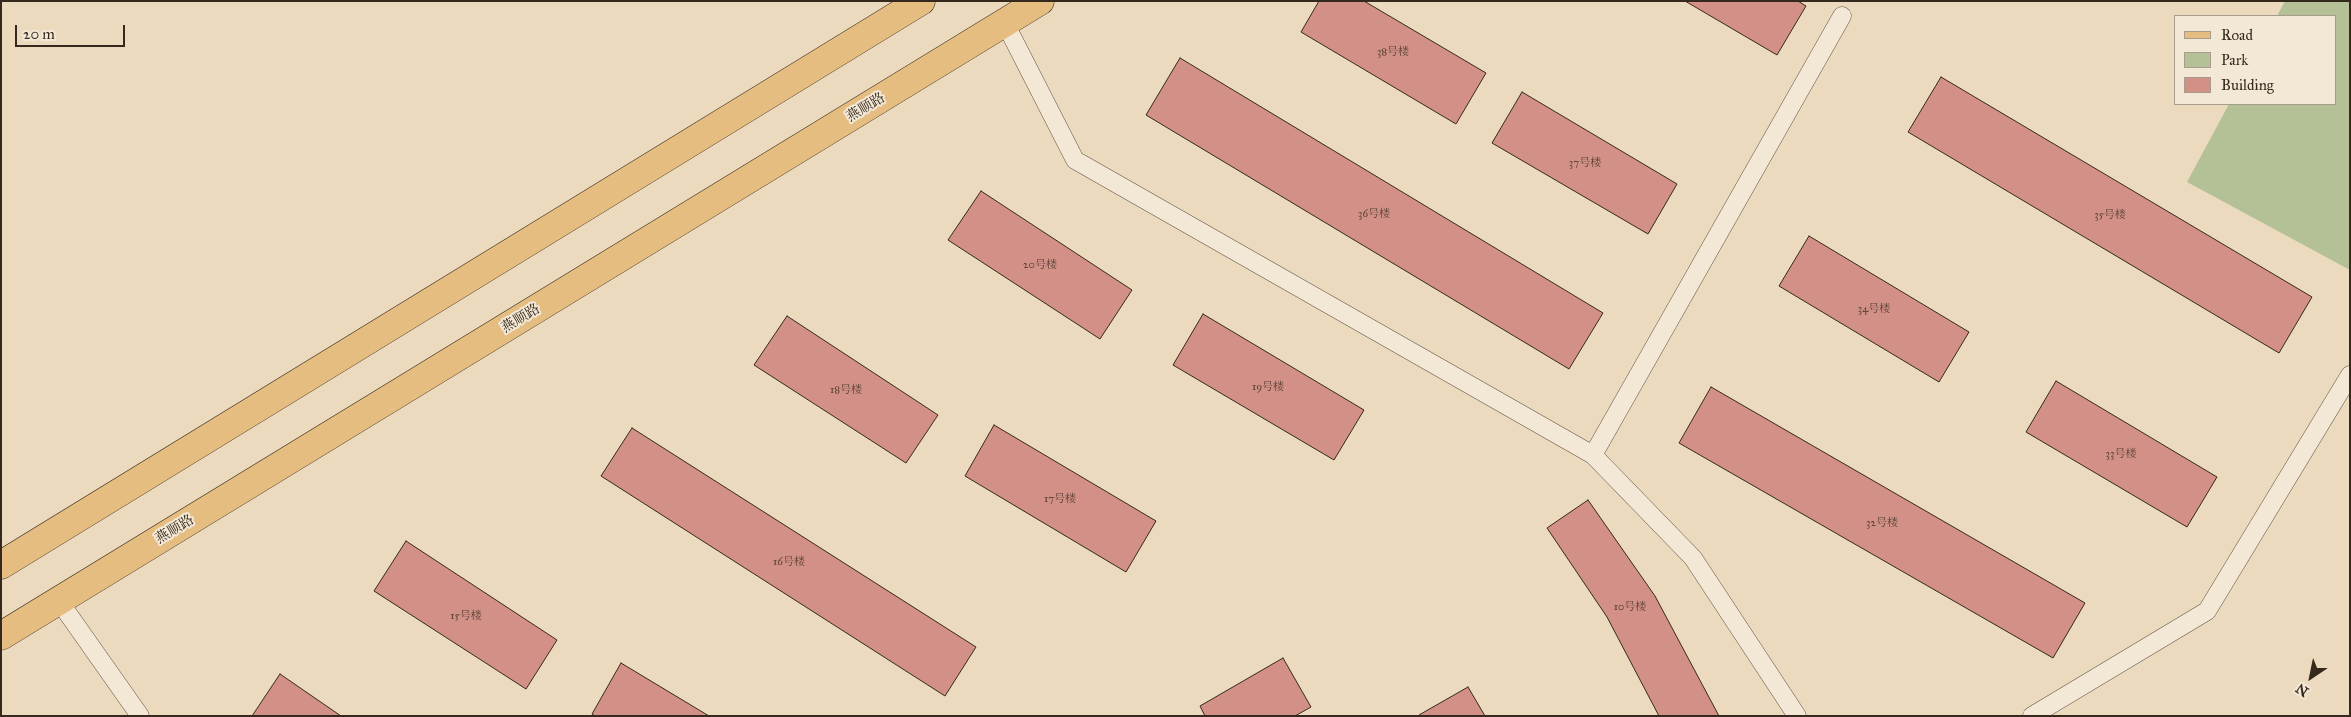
<!DOCTYPE html>
<meta charset="utf-8">
<style>
body{margin:0}
#map{position:relative;width:2351px;height:717px;overflow:hidden;background:#ecdabf;font-family:"IM FELL Great Primer",serif}
canvas{display:block}
.frame{position:absolute;inset:0;border:2px solid #34291c;pointer-events:none}
.legend{position:absolute;left:2174px;top:15px;width:162px;height:90px;box-sizing:border-box;background:#f3e7d5;border:1px solid #a79b8b;margin:0;padding:6px 9px;list-style:none;font-size:15px;color:#34291c}
.legend li{display:flex;align-items:center;gap:10px;height:25px}
.legend b{width:25px;border:1px solid #a79b8b}
.north{position:absolute;left:2286px;top:652px;width:50px;height:50px;-webkit-text-stroke:4px #f3e7d5;paint-order:stroke;rotate:214deg;font-size:14px;font-weight:700;line-height:20px;text-align:center;color:#34291c}
.north::after{content:'';display:block;margin:auto;width:18px;height:22px;background:#34291c;clip-path:polygon(50% 0,100% 100%,50% 72%,0 100%)}
.scale{position:absolute;left:15px;top:25px;width:110px;height:22px;box-sizing:border-box;border:2px solid #34291c;border-top:0;padding-left:6px;font-size:15px;line-height:18px;white-space:nowrap;color:#34291c;-webkit-text-stroke:4px #f3e7d5;paint-order:stroke}
</style>
<div id="map">
<canvas width="2351" height="717"></canvas>
<div class="frame"></div>
<ul class="legend">
<li><b style="height:6px;background:#e6bd80"></b>Road</li>
<li><b style="height:14px;background:#b4c095"></b>Park</li>
<li><b style="height:14px;background:#d29087"></b>Building</li>
</ul>
<div class="north">N</div>
<div class="scale">20 m</div>
</div>
<script>
const g = document.querySelector('canvas').getContext('2d');
g.lineJoin = 'round';
function fillPath(path, color) {
  g.fillStyle = color;
  g.fill(path, 'evenodd');
}
function toPath(rows) {
  const path = new Path2D();
  for (const r of rows) {
    path.moveTo(r[0], r[1]);
    for (let i = 2; i < r.length; i += 2) path.lineTo(r[i], r[i + 1]);
  }
  return path;
}
function trace(path, color, width, dash) {
  g.strokeStyle = color;
  g.lineWidth = width;
  g.lineCap = dash ? 'butt' : 'round';
  g.setLineDash(dash || []);
  g.stroke(path);
}
function drawText(font, color, halo, rows, align = 'center') {
  g.font = font + ' "IM FELL Great Primer","Noto Serif SC",serif';
  g.lineWidth = 4;
  g.setLineDash([]);
  g.textBaseline = 'middle';
  g.strokeStyle = halo;
  g.fillStyle = color;
  for (const [text, x, y, turn = 0] of rows) {
    g.save();
    g.translate(x, y);
    g.rotate((+turn || 0) * Math.PI / 180);
    g.textAlign = isNaN(turn) ? turn : align;
    if (halo) g.strokeText(text, 0, 0);
    g.fillText(text, 0, 0);
    g.restore();
  }
}
fillPath(toPath([
 [2285,1,2350,1,2350,270,2187,182,2229,104,2335,104,2335,16,2277,16]
]), '#b4c095');
const building = toPath([
 [1319,1,1364,1,1486,73,1456,124,1301,32,1319,1],
 [1685,1,1798,1,1806,6,1777,55,1685,1],
 [1180,58,1603,313,1569,369,1146,115,1180,58],
 [1941,77,2312,297,2279,353,1908,132,1941,77],
 [1522,92,1677,184,1648,234,1492,143,1522,92],
 [981,191,1132,290,1100,339,948,240,981,191],
 [1809,236,1969,332,1939,382,1779,286,1809,236],
 [1203,314,1364,410,1334,460,1173,365,1203,314],
 [787,316,938,415,906,463,754,365,787,316],
 [2056,381,2217,477,2187,527,2026,432,2056,381],
 [1711,387,2085,603,2053,658,1679,443,1711,387],
 [994,425,1156,521,1126,572,965,476,994,425],
 [632,428,976,647,945,696,601,476,632,428],
 [1588,500,1655,596,1719,716,1659,716,1607,617,1547,528,1588,500],
 [406,541,557,640,526,689,374,591,406,541],
 [1283,658,1311,707,1295,716,1205,716,1200,706,1283,658],
 [621,663,709,716,595,716,592,714,621,663],
 [280,674,341,716,252,716,280,674],
 [1468,687,1485,716,1420,716,1419,715,1468,687]
]);
fillPath(building, '#d29087');
trace(building, '#34291c', 1);
const lane = toPath([
 [1005,23,1075,160,1593,455,1693,558,1797,716],
 [1593,455,1842,16],
 [59,601,140,716],
 [2032,716,2207,611,2350,375]
]);
const primary = toPath([
 [1,565,921,1],
 [1,636,1040,1]
]);
trace(lane, '#625545', 19);
trace(primary, '#34291c', 29);
trace(lane, '#f3e7d5', 18);
trace(primary, '#e6bd80', 28);
drawText('11px', '#5c4337', null, [
 ["38号楼",1393,52],
 ["37号楼",1585,163],
 ["36号楼",1374,214],
 ["35号楼",2110,215],
 ["20号楼",1040,265],
 ["34号楼",1874,309],
 ["19号楼",1268,387],
 ["18号楼",846,390],
 ["33号楼",2121,454],
 ["17号楼",1060,499],
 ["32号楼",1882,523],
 ["16号楼",789,562],
 ["10号楼",1630,607],
 ["15号楼",466,616]
]);
drawText('14px', '#34291c', '#f3e7d5', [
 ["燕顺路",866,108,-31],
 ["燕顺路",521,319,-31],
 ["燕顺路",175,530,-31]
]);
</script>
